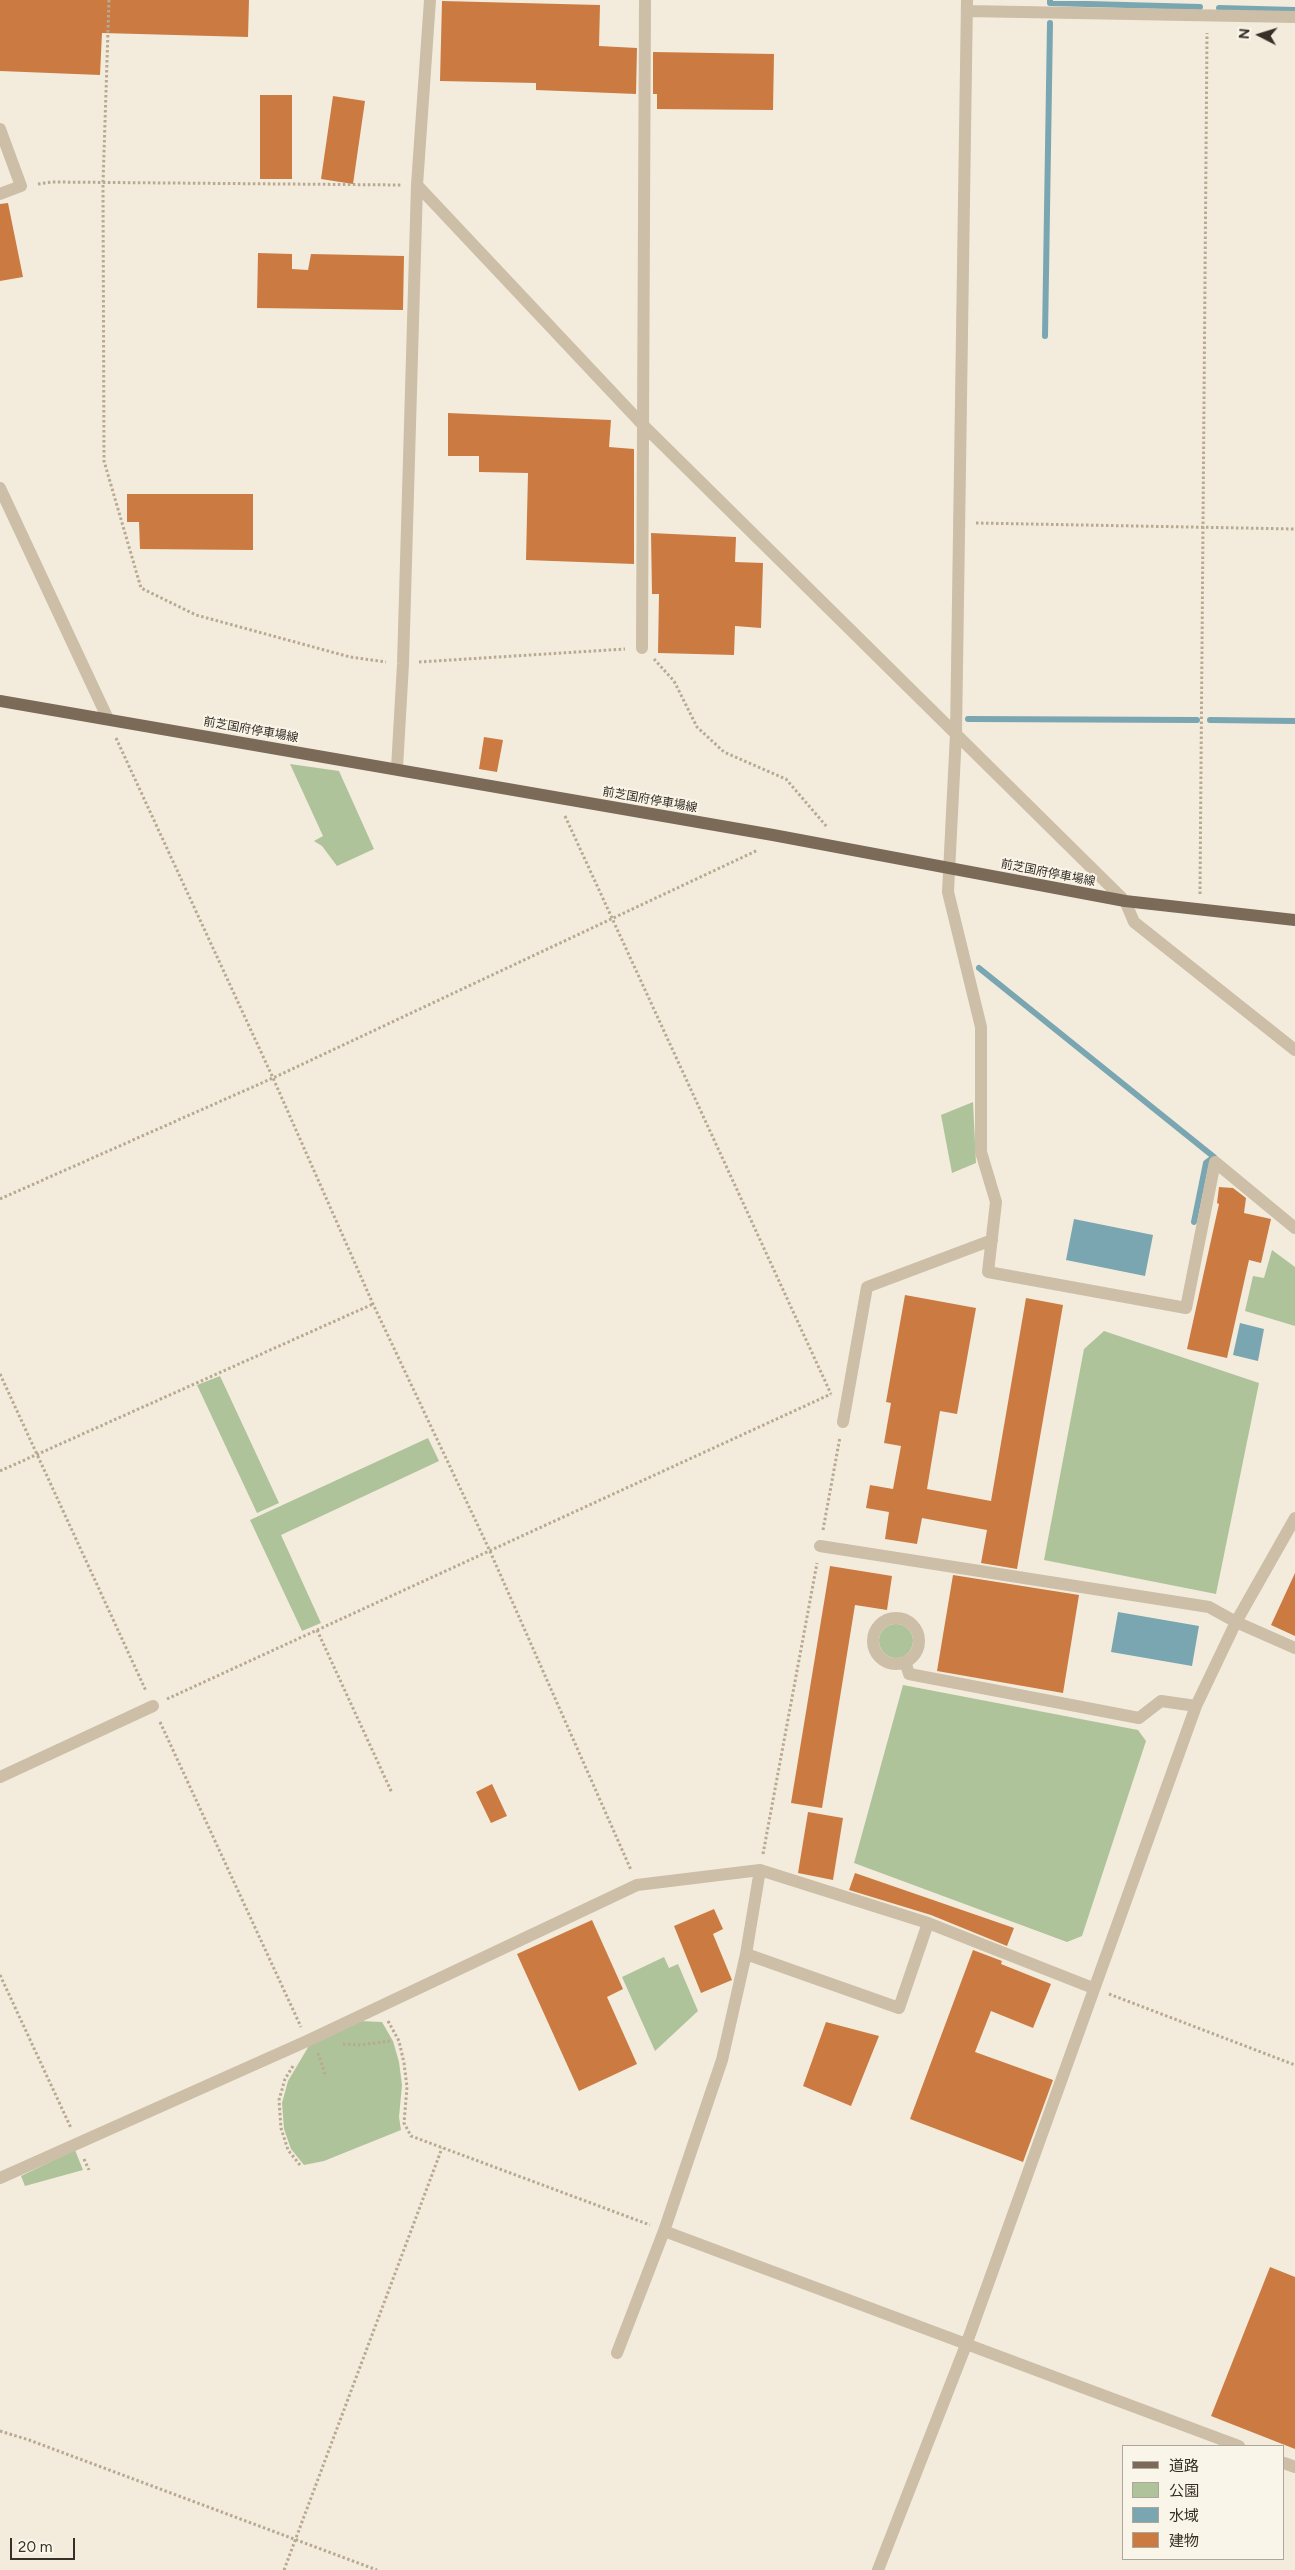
<!DOCTYPE html>
<meta charset="utf-8">
<style>
body{margin:0}
#map{position:relative;width:1295px;height:2570px;overflow:hidden;background:#f3ecdc;font-family:Figtree,"Noto Sans JP",sans-serif}
canvas{display:block}
.legend{position:absolute;left:1122px;top:2445px;width:162px;height:115px;box-sizing:border-box;background:#faf5e9;border:1px solid #aca69c;margin:0;padding:6px 9px;list-style:none;font-size:15px;color:#383028}
.legend li{display:flex;align-items:center;gap:10px;height:25px}
.legend b{width:25px;border:1px solid #aca69c}
.north{position:absolute;left:1235px;top:10px;width:50px;height:50px;-webkit-text-stroke:4px #faf5e9;paint-order:stroke;rotate:275deg;font-size:14px;font-weight:700;line-height:20px;text-align:center;color:#383028}
.north::after{content:'';display:block;margin:auto;width:18px;height:22px;background:#383028;clip-path:polygon(50% 0,100% 100%,50% 72%,0 100%)}
.scale{position:absolute;left:10px;top:2538px;width:65px;height:22px;box-sizing:border-box;border:2px solid #383028;border-top:0;padding-left:6px;font-size:15px;line-height:18px;white-space:nowrap;color:#383028;-webkit-text-stroke:4px #faf5e9;paint-order:stroke}
</style>
<div id="map">
<canvas width="1295" height="2570"></canvas>
<ul class="legend">
<li><b style="height:6px;background:#7b6a58"></b>道路</li>
<li><b style="height:14px;background:#afc39b"></b>公園</li>
<li><b style="height:14px;background:#7aa6b2"></b>水域</li>
<li><b style="height:14px;background:#cb7b42"></b>建物</li>
</ul>
<div class="north">N</div>
<div class="scale">20 m</div>
</div>
<script>
const g = document.querySelector('canvas').getContext('2d');
g.lineJoin = 'round';
function fillPath(path, color) {
  g.fillStyle = color;
  g.fill(path, 'evenodd');
}
function toPath(rows) {
  const path = new Path2D();
  for (const r of rows) {
    if (r.length === 3) {
      path.moveTo(r[0] + r[2], r[1]);
      path.arc(r[0], r[1], r[2], 0, 2 * Math.PI);
      continue;
    }
    path.moveTo(r[0], r[1]);
    for (let i = 2; i < r.length; i += 2) path.lineTo(r[i], r[i + 1]);
  }
  return path;
}
function trace(path, color, width, dash) {
  g.strokeStyle = color;
  g.lineWidth = width;
  g.lineCap = dash ? 'butt' : 'round';
  g.setLineDash(dash || []);
  g.stroke(path);
}
function drawText(font, color, halo, rows, align = 'center') {
  g.font = font + ' Figtree,"Noto Sans JP",sans-serif';
  g.lineWidth = 4;
  g.setLineDash([]);
  g.textBaseline = 'middle';
  g.strokeStyle = halo;
  g.fillStyle = color;
  for (const [text, x, y, turn = 0] of rows) {
    g.save();
    g.translate(x, y);
    g.rotate((+turn || 0) * Math.PI / 180);
    g.textAlign = isNaN(turn) ? turn : align;
    if (halo) g.strokeText(text, 0, 0);
    g.fillText(text, 0, 0);
    g.restore();
  }
}
fillPath(toPath([
 [290,764,339,771,374,849,337,866,322,846,314,841,323,836],
 [973,1102,976,1163,952,1173,941,1115],
 [1272,1250,1295,1267,1295,1326,1245,1311,1253,1276,1264,1278],
 [1104,1331,1259,1383,1216,1594,1044,1560,1084,1349],
 [220,1376,279,1503,257,1513,197,1385],
 [428,1438,439,1461,281,1535,321,1623,302,1631,250,1520],
 [896,1641,17],
 [903,1685,1138,1730,1146,1741,1082,1936,1067,1942,854,1863],
 [664,1957,669,1968,678,1964,698,2011,655,2051,622,1977],
 [361,2021,382,2022,393,2041,399,2062,402,2085,399,2117,401,2130,324,2161,304,2165,291,2149,284,2129,282,2103,288,2081,310,2044],
 [75,2150,83,2170,25,2186,21,2176]
]), '#afc39b');
fillPath(toPath([
 [1074,1219,1153,1235,1145,1276,1066,1260],
 [1240,1323,1264,1329,1258,1361,1233,1355],
 [1118,1612,1199,1626,1192,1666,1111,1652]
]), '#7aa6b2');
trace(toPath([
 [1050,0,1050,3,1200,7],
 [1219,8,1295,10],
 [1045,336,1050,23],
 [968,719,1197,720],
 [1210,720,1295,721],
 [979,968,1214,1157,1206,1163,1194,1222]
]), '#7aa6b2', 6);
fillPath(toPath([
 [0,0,249,0,248,37,102,33,100,75,0,71],
 [442,1,600,5,599,46,637,48,636,94,536,90,536,83,440,81],
 [653,52,774,54,773,110,657,109,657,94,653,94],
 [260,95,292,95,292,179,260,179],
 [333,96,365,101,353,184,321,179],
 [8,203,23,277,0,281,0,204],
 [258,253,292,254,292,269,308,270,311,254,404,256,403,310,257,308],
 [448,413,611,420,609,447,634,449,634,564,526,560,528,473,479,472,479,456,448,456],
 [127,494,253,494,253,550,140,549,139,522,127,522],
 [651,533,736,537,735,562,763,563,761,628,735,626,734,655,658,653,659,594,652,594],
 [484,737,503,740,497,772,479,769],
 [1219,1187,1233,1188,1246,1198,1244,1213,1271,1219,1261,1263,1249,1260,1227,1358,1187,1349,1219,1204,1217,1203],
 [905,1295,976,1308,957,1414,940,1411,927,1489,991,1501,1026,1298,1063,1305,1017,1569,981,1563,987,1530,922,1518,917,1544,885,1539,889,1512,866,1508,870,1485,893,1489,901,1446,884,1443,891,1403,886,1402],
 [830,1566,892,1576,887,1610,855,1605,822,1808,791,1803],
 [1295,1573,1295,1636,1271,1625],
 [953,1575,1079,1595,1063,1693,937,1671],
 [492,1784,507,1816,491,1823,476,1792],
 [808,1812,843,1818,833,1880,798,1873],
 [855,1873,1014,1928,1007,1946,931,1915,849,1890],
 [714,1909,723,1929,713,1934,732,1980,701,1993,674,1926],
 [592,1920,623,1989,607,1997,637,2064,579,2091,517,1954],
 [973,1950,1002,1961,1001,1964,1051,1984,1033,2028,991,2011,975,2052,1053,2080,1023,2162,910,2119],
 [826,2022,879,2036,851,2106,803,2086],
 [1270,2267,1295,2277,1295,2449,1211,2416]
]), '#cb7b42');
trace(toPath([
 [109,0,103,183,104,461,141,588,196,615,350,657,386,662],
 [38,184,52,182,401,185],
 [976,523,1295,529],
 [654,659,674,681,697,727,724,752,786,779,827,827],
 [419,662,625,649],
 [116,738,273,1078,373,1304,489,1549,631,1870],
 [565,816,831,1394],
 [1200,894,1207,33],
 [0,1199,273,1078,758,850],
 [0,1374,146,1691],
 [0,1471,373,1304],
 [823,1530,840,1437],
 [317,1630,392,1793],
 [167,1699,831,1394],
 [160,1722,301,2027],
 [763,1854,817,1563],
 [0,1975,71,2128],
 [1109,1994,1295,2065],
 [388,2021,399,2041,404,2063,407,2087,404,2123,411,2136,650,2225],
 [343,2044,359,2045,390,2041],
 [318,2053,326,2077],
 [293,2066,285,2079,279,2100,281,2128,288,2150,300,2165],
 [84,2159,89,2170],
 [0,2431,29,2440,377,2570],
 [284,2570,442,2148]
]), '#b8a991', 3, [2.5, 2.5]);
trace(toPath([
 [967,0,956,734,948,892,981,1027,981,1152,996,1202,988,1272,1186,1308,1215,1162,1295,1228],
 [967,11,1295,17],
 [0,129,21,186,0,194],
 [417,185,642,424,1125,901,1134,922,1295,1050],
 [0,488,108,719],
 [642,648,645,0],
 [397,768,403,664,417,185,430,0],
 [843,1422,867,1287,992,1240],
 [820,1546,1209,1607,1236,1622,1295,1648],
 [896,1641,23],
 [905,1661,909,1674,1139,1718,1161,1701,1196,1706],
 [0,1777,153,1706],
 [746,1954,899,2008,928,1923],
 [0,2178,307,2041,637,1885,760,1870,928,1923,1093,1988],
 [664,2231,1239,2446],
 [617,2353,664,2231,722,2060,746,1954,760,1870],
 [1284,2463,1295,2467],
 [878,2570,966,2345,1196,1706,1236,1622,1295,1518]
]), '#ccbea7', 12);
trace(toPath([
 [0,701,773,835,1125,901,1295,920]
]), '#7b6a58', 12);
drawText('12px', '#383028', '#faf5e9', [
 ["前芝国府停車場線",251,730,10],
 ["前芝国府停車場線",650,800,10],
 ["前芝国府停車場線",1048,873,11]
]);
</script>
